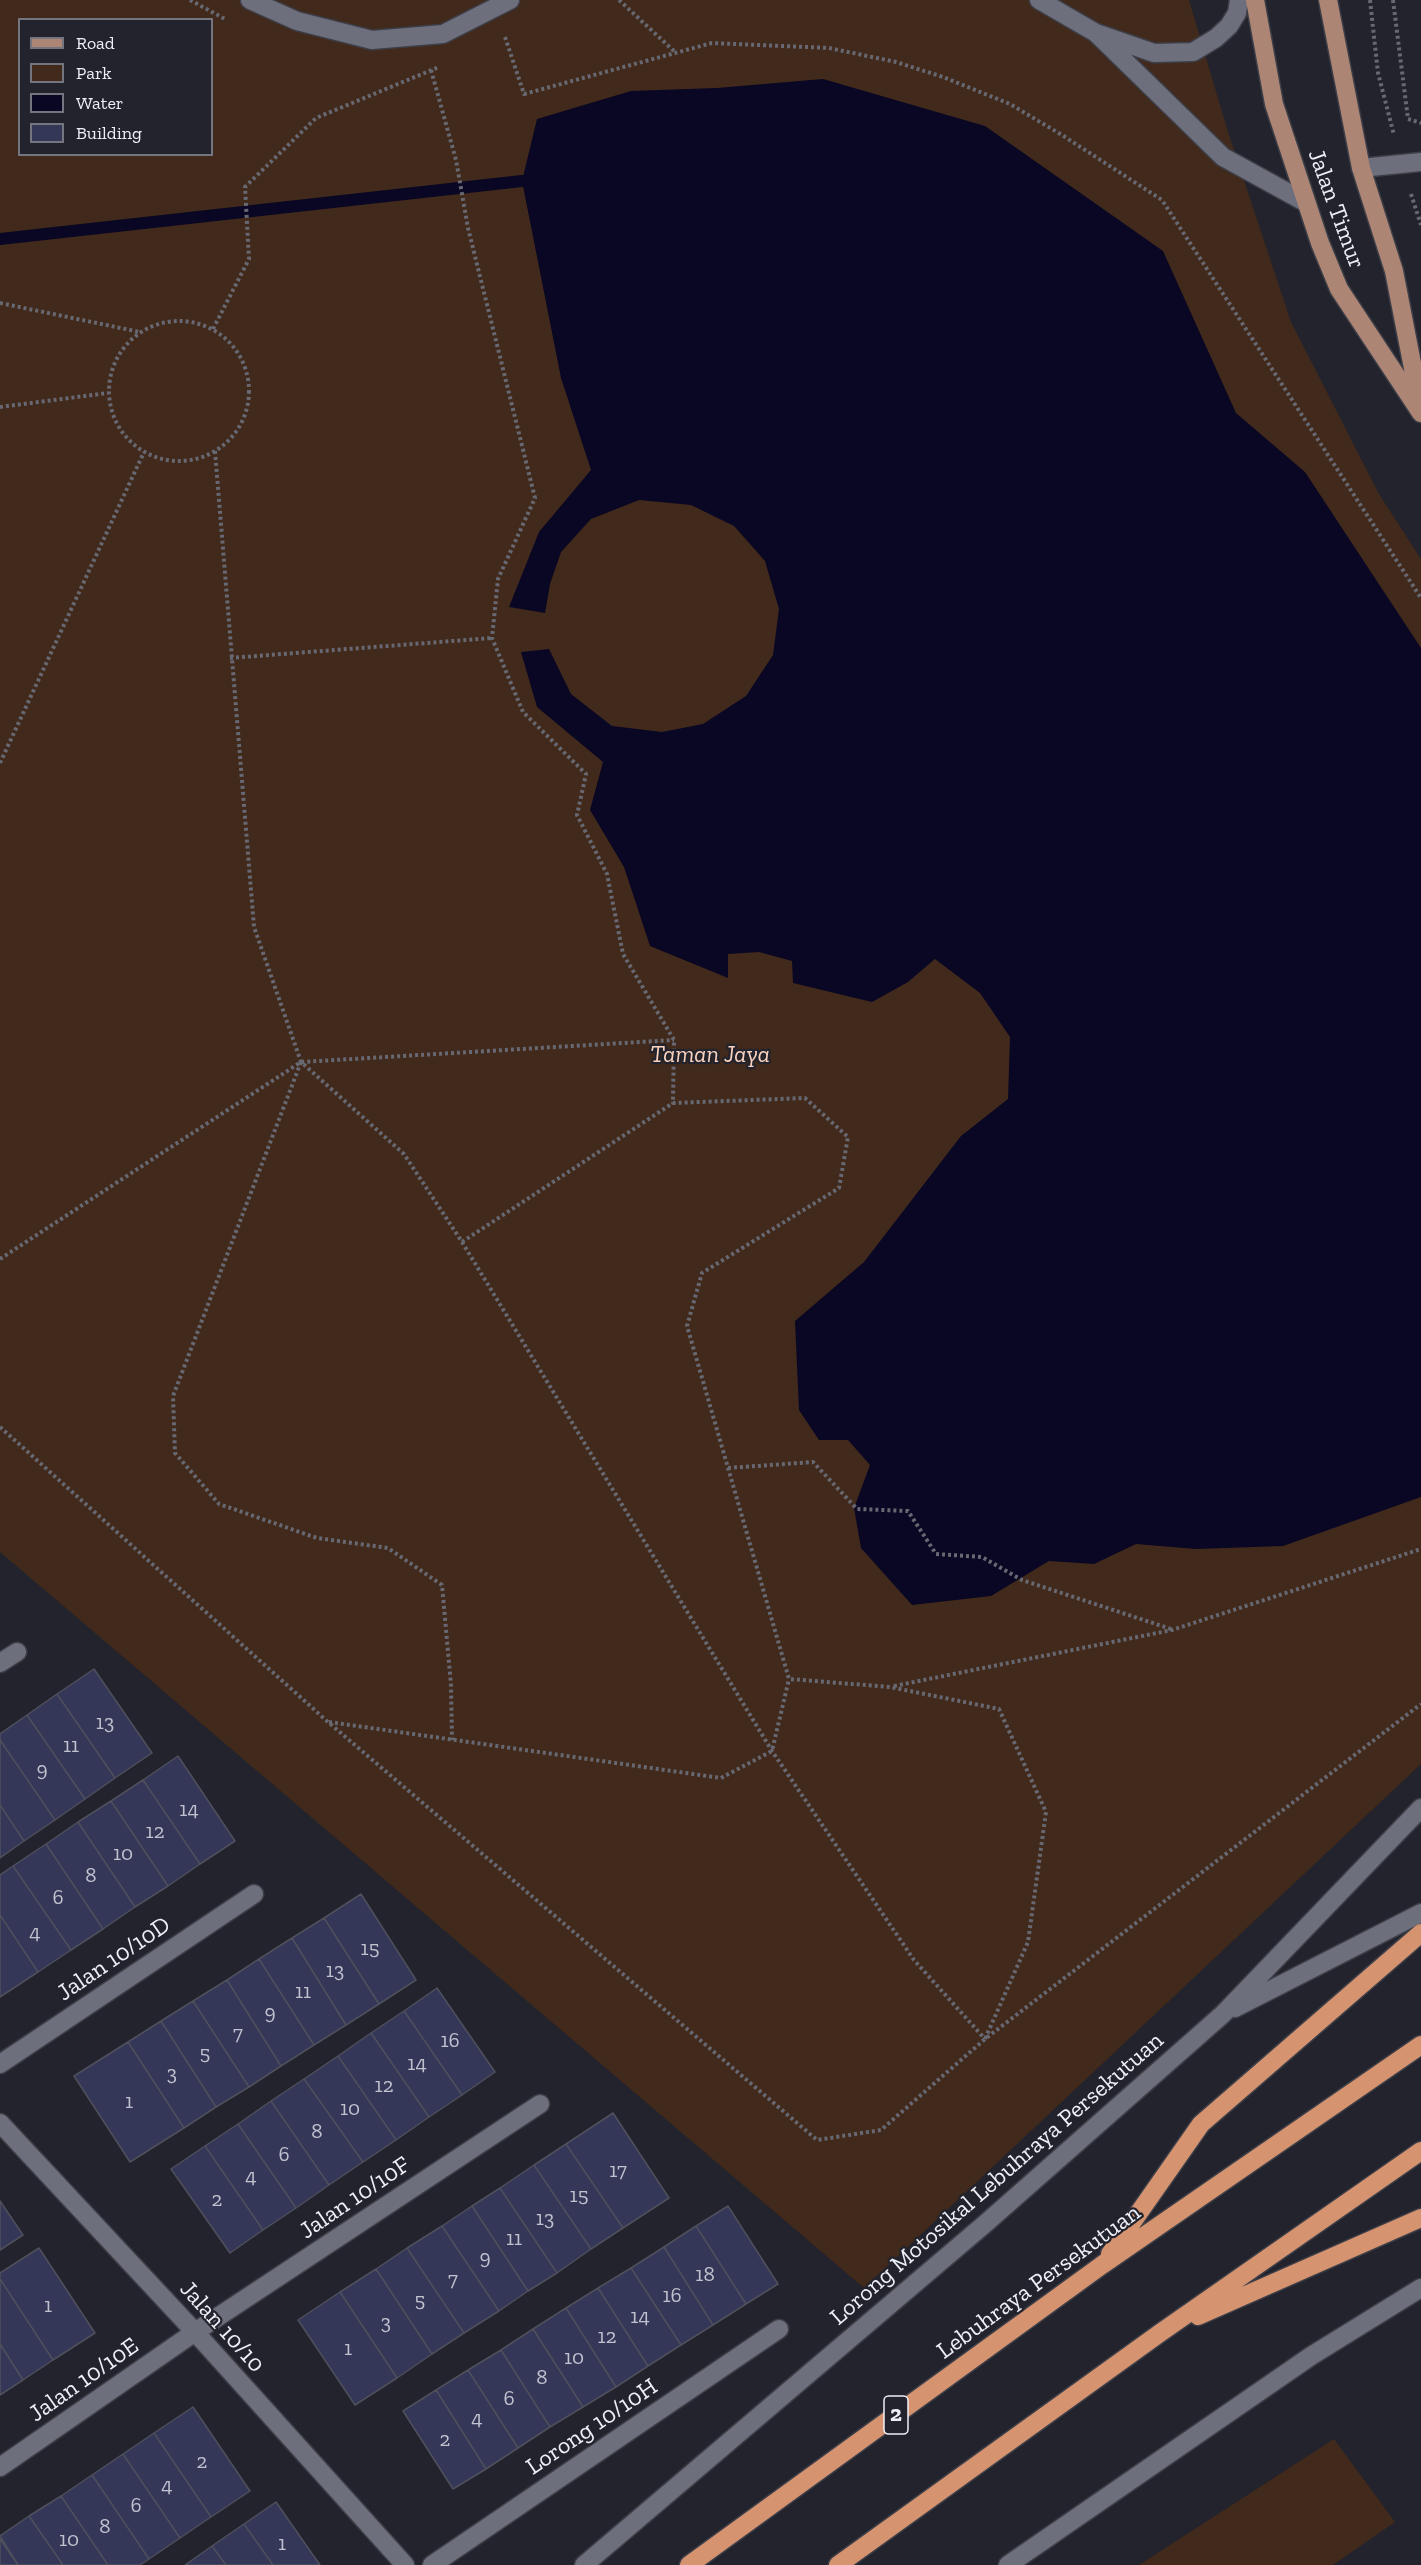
<!DOCTYPE html>
<style>
body{margin:0}
#map{position:relative;width:1421px;height:2565px;overflow:hidden;background:#22232d;font-family:"Zilla Slab",serif}
canvas{display:block}
.legend{position:absolute;left:18px;top:18px;width:195px;height:138px;box-sizing:border-box;background:#22232d;border:2px solid #74757e;margin:0;padding:8px 10px;list-style:none;font-size:18px;color:#eff0f7}
.legend li{display:flex;align-items:center;gap:12px;height:30px}
.legend b{width:30px;border:2px solid #74757e}
</style>
<div id="map">
<canvas width="1421" height="2565"></canvas>
<ul class="legend">
<li><b style="height:8px;background:#ac8574"></b>Road</li>
<li><b style="height:16px;background:#41291b"></b>Park</li>
<li><b style="height:16px;background:#090723"></b>Water</li>
<li><b style="height:16px;background:#353758"></b>Building</li>
</ul>
</div>
<script>
const g = document.querySelector('canvas').getContext('2d');
g.lineJoin = 'round';
function fillPath(path, color) {
  g.fillStyle = color;
  g.fill(path, 'evenodd');
}
function toPath(rows) {
  const path = new Path2D();
  for (const r of rows) {
    if (r.length === 3) {
      path.moveTo(r[0] + r[2], r[1]);
      path.arc(r[0], r[1], r[2], 0, 2 * Math.PI);
      continue;
    }
    path.moveTo(r[0], r[1]);
    for (let i = 2; i < r.length; i += 2) path.lineTo(r[i], r[i + 1]);
  }
  return path;
}
function trace(path, color, width, dash) {
  g.strokeStyle = color;
  g.lineWidth = width;
  g.lineCap = dash ? 'butt' : 'round';
  g.setLineDash(dash || []);
  g.stroke(path);
}
function drawText(font, color, halo, rows, align = 'center') {
  g.font = font + ' "Zilla Slab",serif';
  g.lineWidth = 4.5;
  g.setLineDash([]);
  g.textBaseline = 'middle';
  g.strokeStyle = halo;
  g.fillStyle = color;
  for (const [text, x, y, turn = 0] of rows) {
    g.save();
    g.translate(x, y);
    g.rotate((+turn || 0) * Math.PI / 180);
    g.textAlign = isNaN(turn) ? turn : align;
    if (halo) g.strokeText(text, 0, 0);
    g.fillText(text, 0, 0);
    g.restore();
  }
}
fillPath(toPath([
 [0,0,1189,0,1228,132,1291,322,1379,494,1421,559,1421,1764,864,2288,0,1552],
 [20,20,212,20,212,154,20,154],
 [1334,2439,1395,2522,1333,2565,1139,2565]
]), '#41291b');
fillPath(toPath([
 [823,79,985,126,1163,251,1236,413,1305,472,1421,648,1421,1497,1283,1546,1196,1549,1136,1544,1094,1564,1049,1561,991,1596,912,1605,861,1548,854,1508,870,1465,848,1440,819,1440,799,1410,795,1321,864,1262,961,1136,1008,1099,1010,1037,980,993,935,959,908,982,872,1002,793,983,792,961,759,952,728,954,728,978,650,946,624,867,590,810,603,762,537,707,521,652,549,649,571,694,612,726,662,732,703,724,746,696,773,655,779,609,765,561,734,526,691,505,639,500,591,519,561,552,550,584,545,613,509,607,539,532,591,470,561,378,522,181,537,119,631,91,717,88]
]), '#090723');
trace(toPath([
 [0,239,522,181]
]), '#090723', 12);
const building = toPath([
 [94,1669,152,1753,115,1778,57,1694,94,1669],
 [57,1694,115,1778,85,1799,27,1715,57,1694],
 [27,1715,85,1799,55,1820,0,1740,0,1734,27,1715],
 [0,1740,55,1820,24,1841,0,1805,0,1740],
 [178,1756,235,1841,200,1864,143,1780,178,1756],
 [143,1780,200,1864,168,1886,111,1801,143,1780],
 [111,1801,168,1886,135,1907,78,1822,111,1801],
 [0,1805,24,1841,0,1858,0,1805],
 [78,1822,135,1907,103,1929,46,1844,78,1822],
 [46,1844,103,1929,71,1950,13,1866,46,1844],
 [13,1866,71,1950,38,1972,0,1915,0,1875,13,1866],
 [361,1894,416,1980,379,2004,324,1918,361,1894],
 [0,1915,38,1972,0,1997,0,1915],
 [324,1918,379,2004,346,2025,292,1938,324,1918],
 [292,1938,346,2025,314,2045,259,1959,292,1938],
 [259,1959,314,2045,281,2066,227,1980,259,1959],
 [227,1980,281,2066,249,2087,193,2001,227,1980],
 [437,1988,495,2072,462,2095,404,2011,437,1988],
 [193,2001,249,2087,216,2107,161,2021,193,2001],
 [404,2011,462,2095,429,2117,371,2033,404,2011],
 [161,2021,216,2107,184,2128,128,2042,161,2021],
 [371,2033,429,2117,396,2140,338,2056,371,2033],
 [128,2042,184,2128,130,2162,74,2076,128,2042],
 [338,2056,396,2140,363,2162,304,2079,338,2056],
 [304,2079,363,2162,329,2185,271,2101,304,2079],
 [271,2101,329,2185,296,2208,238,2124,271,2101],
 [613,2113,669,2198,623,2228,566,2144,613,2113],
 [238,2124,296,2208,263,2230,205,2146,238,2124],
 [566,2144,623,2228,591,2249,534,2165,566,2144],
 [205,2146,263,2230,230,2253,171,2169,205,2146],
 [534,2165,591,2249,557,2273,500,2188,534,2165],
 [500,2188,557,2273,528,2291,472,2206,500,2188],
 [0,2201,23,2235,0,2250,0,2201],
 [472,2206,528,2291,499,2311,442,2226,472,2206],
 [728,2206,778,2284,746,2304,696,2226,728,2206],
 [442,2226,499,2311,464,2333,407,2248,442,2226],
 [696,2226,746,2304,713,2325,664,2247,696,2226],
 [664,2247,713,2325,681,2345,631,2268,664,2247],
 [39,2248,95,2333,53,2360,0,2279,0,2273,39,2248],
 [407,2248,464,2333,432,2354,376,2269,407,2248],
 [631,2268,681,2345,648,2366,598,2288,631,2268],
 [376,2269,432,2354,397,2378,340,2292,376,2269],
 [0,2279,53,2360,23,2380,0,2344,0,2279],
 [598,2288,648,2366,616,2387,566,2308,598,2288],
 [340,2292,397,2378,355,2405,298,2320,340,2292],
 [566,2308,616,2387,583,2407,533,2329,566,2308],
 [533,2329,583,2407,550,2427,501,2350,533,2329],
 [0,2344,23,2380,0,2395,0,2344],
 [501,2350,550,2427,518,2448,468,2370,501,2350],
 [468,2370,518,2448,486,2469,436,2390,468,2370],
 [436,2390,486,2469,453,2489,403,2411,436,2390],
 [193,2407,250,2491,211,2517,154,2433,193,2407],
 [154,2433,211,2517,180,2538,123,2454,154,2433],
 [123,2454,180,2538,149,2559,92,2475,123,2454],
 [92,2475,149,2559,140,2565,108,2565,61,2496,92,2475],
 [61,2496,108,2565,63,2565,29,2516,61,2496],
 [276,2502,320,2565,273,2565,244,2524,276,2502],
 [29,2516,63,2565,18,2565,0,2536,29,2516],
 [244,2524,273,2565,226,2565,212,2546,244,2524],
 [0,2539,18,2565,0,2565,0,2539],
 [212,2546,226,2565,185,2565,212,2546]
]);
fillPath(building, '#353758');
trace(building, '#4f505c', 1.5);
const minor = toPath([
 [250,0,297,21,372,40,443,34,510,0],
 [1039,0,1096,33,1154,53,1193,52,1216,38,1229,26,1237,13,1239,0],
 [1096,33,1223,157,1305,202],
 [1361,168,1421,162],
 [0,1663,17,1652],
 [1235,2008,1421,1913],
 [0,2064,254,1894],
 [0,2123,195,2332,405,2565],
 [0,2467,195,2332,540,2104],
 [432,2565,779,2329],
 [584,2565,986,2223,1223,2014,1421,1808],
 [1008,2565,1311,2356,1421,2288]
]);
const major = toPath([
 [1255,0,1274,104,1320,243,1339,289,1421,413],
 [1328,0,1361,168,1394,271,1420,404]
]);
const highway = toPath([
 [1110,2254,1201,2124,1421,1933],
 [1198,2316,1421,2218],
 [689,2565,1102,2265,1421,2045],
 [838,2565,1160,2333,1421,2151]
]);
trace(minor, '#3d3e47', 21);
trace(major, '#3d3e47', 21);
trace(highway, '#3d3e47', 21);
trace(toPath([
 [190,0,225,19],
 [619,0,675,52],
 [1370,0,1378,73,1394,135],
 [1393,0,1408,119,1421,123],
 [505,37,524,94,712,43,829,48,896,62,943,77,1010,104,1062,135,1162,200,1421,598],
 [431,70,456,160,468,228,535,498,498,579,492,638,523,712,586,774,577,815,607,874,623,954,674,1040,673,1103,805,1098,848,1137,839,1188,702,1273,687,1326,789,1679,890,1687,999,1709,1046,1812,1028,1942,985,2039],
 [1411,194,1421,225],
 [0,303,140,332],
 [179,391,70],
 [213,329,249,259,245,187,316,118,439,67],
 [0,407,108,393],
 [215,451,254,927,301,1062,404,1154,462,1242,772,1751,914,1960,985,2039],
 [230,658,492,638],
 [0,763,144,452],
 [301,1062,173,1396,175,1453,219,1504,317,1538,388,1548,442,1585,451,1685,452,1740],
 [462,1242,673,1103],
 [0,1259,301,1062,674,1040],
 [0,1427,328,1722,817,2140,881,2130,985,2039,1421,1704],
 [728,1468,813,1462,857,1509,908,1511,936,1554,982,1557,1022,1580,1171,1629],
 [894,1686,1172,1630,1421,1549],
 [329,1722,721,1778,772,1751,789,1679]
]), '#676871', 4, [3, 3]);
trace(minor, '#6d6f7c', 18);
trace(major, '#ac8574', 18);
trace(highway, '#d6936f', 18);
drawText('21px', '#c0c2cf', null, [
 ["13",105,1723],
 ["11",71,1746],
 ["9",42,1770],
 ["14",189,1810],
 ["12",155,1832],
 ["10",123,1854],
 ["8",91,1876],
 ["6",58,1898],
 ["4",35,1933],
 ["15",370,1949],
 ["13",335,1971],
 ["11",303,1992],
 ["9",270,2013],
 ["7",238,2034],
 ["16",450,2041],
 ["5",205,2054],
 ["14",417,2064],
 ["3",172,2074],
 ["12",384,2086],
 ["1",129,2102],
 ["10",350,2109],
 ["8",317,2132],
 ["6",284,2155],
 ["17",618,2171],
 ["4",251,2177],
 ["15",579,2196],
 ["2",217,2200],
 ["13",545,2219],
 ["11",514,2239],
 ["9",485,2258],
 ["18",705,2275],
 ["7",453,2280],
 ["16",672,2296],
 ["5",420,2301],
 ["1",48,2306],
 ["14",640,2317],
 ["3",386,2323],
 ["12",607,2337],
 ["1",348,2349],
 ["10",574,2358],
 ["8",542,2378],
 ["6",509,2399],
 ["4",477,2419],
 ["2",445,2440],
 ["2",202,2462],
 ["4",167,2486],
 ["6",136,2506],
 ["8",105,2527],
 ["10",69,2540],
 ["1",282,2544]
]);
for (const [x, y, w] of [
 [896,2415,24]
]) {
  const box = new Path2D();
  box.roundRect(x - w / 2, y - 19, w, 38, 4.5);
  g.fillStyle = '#22232d';
  g.fill(box);
  trace(box, '#eff0f7', 1.5);
}
drawText('bold 22px', '#eff0f7', null, [
 ["2",896,2415]
]);
drawText('24px', '#eff0f7', '#22232d', [
 ["Jalan Timur",1336,209,70],
 ["Jalan 10/10D",114,1959,-34],
 ["Lorong Motosikal Lebuhraya Persekutuan",997,2179,-41],
 ["Jalan 10/10F",355,2198,-34],
 ["Lebuhraya Persekutuan",1039,2282,-36],
 ["Jalan 10/10",222,2327,48],
 ["Jalan 10/10E",84,2380,-35],
 ["Lorong 10/10H",592,2427,-34]
]);
drawText('italic 24px', '#fbd3bf', '#22232d', [
 ["Taman Jaya",710,1055]
]);
</script>
